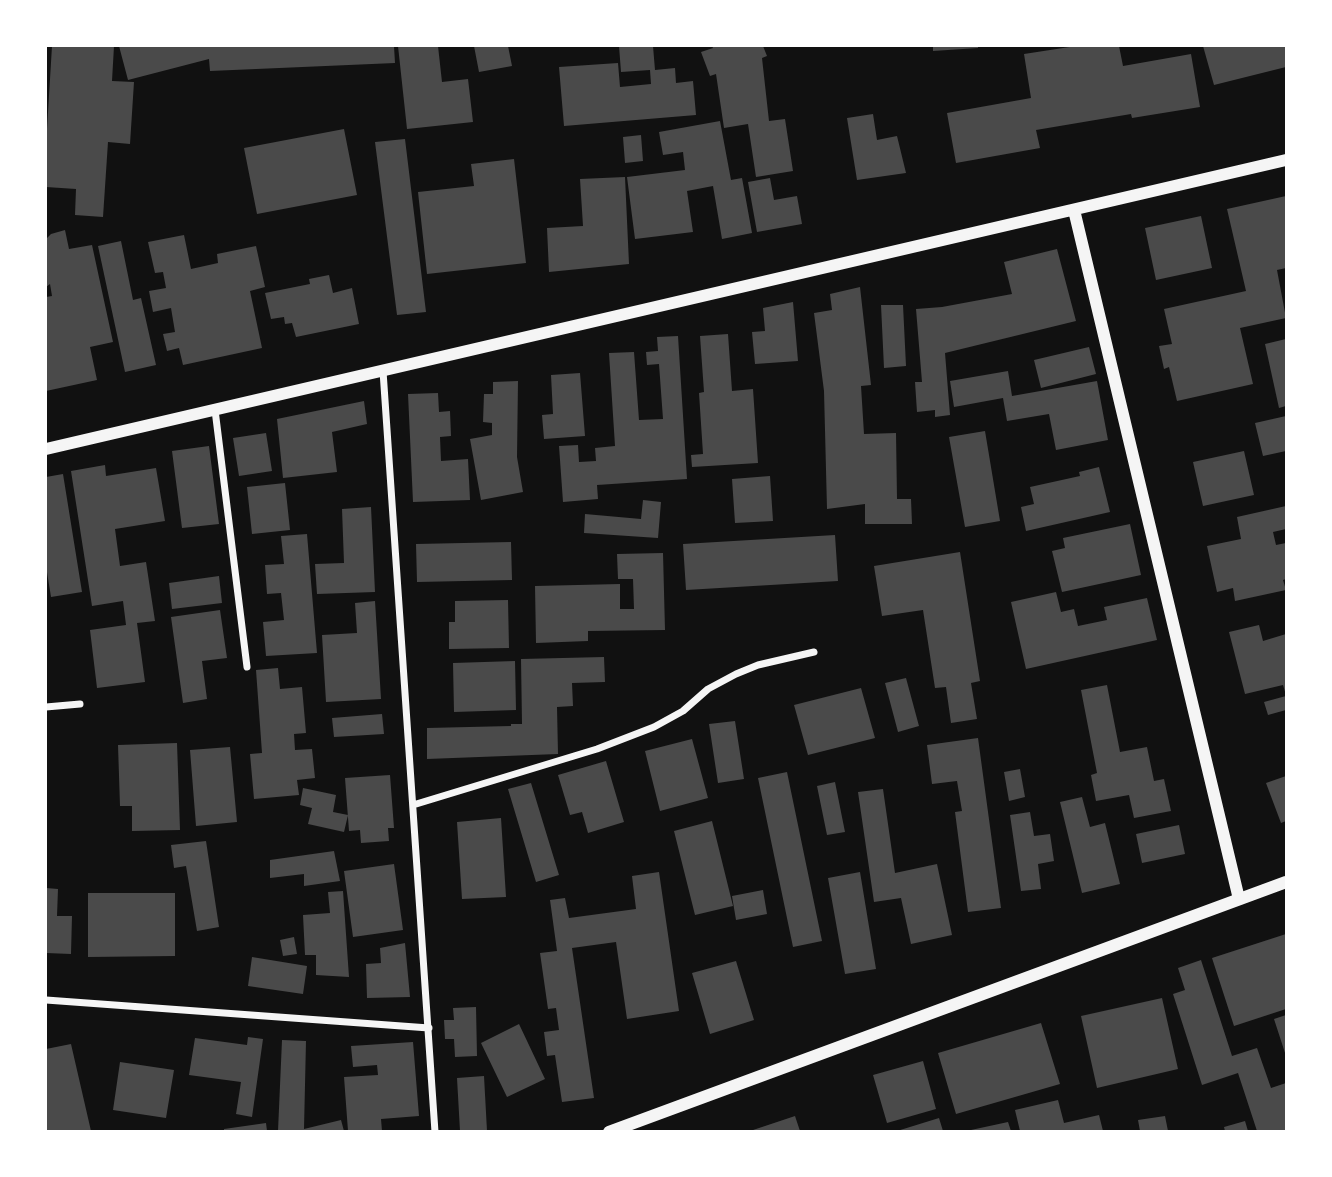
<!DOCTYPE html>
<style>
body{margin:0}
#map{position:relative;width:1332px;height:1177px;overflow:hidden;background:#111;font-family:"Golos Text",sans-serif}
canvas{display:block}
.frame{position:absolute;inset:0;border:47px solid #fff;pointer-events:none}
</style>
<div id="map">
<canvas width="1332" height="1177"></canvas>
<div class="frame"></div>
</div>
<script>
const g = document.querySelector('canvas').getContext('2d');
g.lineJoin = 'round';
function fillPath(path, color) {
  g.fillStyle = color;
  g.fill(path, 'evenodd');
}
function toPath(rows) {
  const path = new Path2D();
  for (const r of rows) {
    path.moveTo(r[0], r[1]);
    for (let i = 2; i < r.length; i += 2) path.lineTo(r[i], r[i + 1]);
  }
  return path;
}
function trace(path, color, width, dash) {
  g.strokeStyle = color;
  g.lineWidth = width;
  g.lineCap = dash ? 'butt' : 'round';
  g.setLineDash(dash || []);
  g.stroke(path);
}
fillPath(toPath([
 [52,46,114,46,112,81,134,82,130,144,108,142,103,217,75,215,76,189,46,187,46,145],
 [119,46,394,46,395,63,210,71,209,59,128,80],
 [398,46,438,46,442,82,468,79,473,122,407,129],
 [474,46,508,46,512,66,479,72],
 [619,46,653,46,655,70,675,68,676,83,693,81,696,115,564,126,559,67,618,63,620,87,651,84,650,70,621,72],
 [712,46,763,46,767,56,762,58,769,121,785,119,793,171,756,177,748,124,724,128,716,74,710,76,701,52,713,48],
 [933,46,978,46,978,48,933,51],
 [1076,46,1119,46,1123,66,1191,54,1200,107,1132,118,1131,114,1036,130,1040,148,956,163,947,113,1031,98,1024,54],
 [1203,46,1286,46,1286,67,1214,85],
 [873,114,877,140,897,136,906,173,857,180,847,118],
 [720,121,731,180,742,178,752,233,722,239,713,186,687,191,693,232,635,239,627,177,685,170,683,152,663,155,659,132],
 [344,129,357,195,257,214,244,148],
 [641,135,643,161,625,163,623,137],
 [405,139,426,312,397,315,375,142],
 [514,159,526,263,427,274,418,192,474,186,471,164],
 [625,177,629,264,549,272,547,228,583,226,580,179],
 [770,178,774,200,797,196,802,224,757,232,748,182],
 [1286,196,1286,268,1277,270,1286,318,1240,328,1253,384,1177,401,1169,367,1164,369,1159,346,1172,344,1164,309,1246,291,1227,209],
 [1201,216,1212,268,1156,280,1145,228],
 [65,230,69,249,92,245,113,342,90,347,97,380,46,391,46,297,52,296,50,284,46,287,46,239,51,234],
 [184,235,191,269,218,263,217,254,256,246,265,287,250,291,262,348,183,365,179,348,167,351,163,334,175,332,171,308,153,312,149,291,166,288,163,272,155,273,148,242],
 [121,241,133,300,141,298,156,365,125,372,98,246],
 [1057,249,1076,321,945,353,950,415,935,417,935,410,917,412,915,382,922,382,916,309,942,307,1012,294,1004,262],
 [329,275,333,293,352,288,359,324,296,337,292,323,285,324,284,317,271,319,265,293,310,284,309,279],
 [860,287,871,385,861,386,864,434,896,433,897,499,911,499,912,524,865,524,865,504,827,509,824,391,814,313,832,310,830,294],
 [793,302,798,361,755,364,752,332,765,331,763,308],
 [881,305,903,305,906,366,884,368],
 [728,334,732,391,753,389,758,463,692,467,691,455,703,454,699,393,704,392,700,336],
 [678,336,687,479,597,485,598,499,563,502,559,446,578,445,579,462,596,461,595,448,615,446,609,353,634,352,639,420,663,419,659,364,647,365,646,352,658,351,657,337],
 [1286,339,1286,406,1279,408,1265,344],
 [1089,347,1096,374,1041,388,1034,360],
 [1008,371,1012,396,1097,381,1108,440,1056,450,1049,414,1007,421,1003,398,954,407,950,381],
 [580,373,585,436,544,439,542,415,553,414,551,375],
 [518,381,517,457,523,492,481,500,470,439,492,435,492,423,483,422,484,394,493,394,493,382],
 [438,393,439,412,450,411,451,436,440,437,441,461,468,459,470,500,413,502,408,394],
 [364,401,367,424,332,432,337,472,283,478,277,419],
 [1286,416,1286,451,1263,456,1255,423],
 [985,431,1000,521,965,527,949,437],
 [266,433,272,471,239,476,233,438],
 [209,446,219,524,182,528,172,451],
 [1244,451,1254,495,1203,506,1193,462],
 [105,465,106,476,156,468,165,521,115,529,120,566,146,562,155,621,137,623,145,682,97,688,90,630,126,625,123,601,92,606,71,471],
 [1099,467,1110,512,1026,531,1021,507,1034,504,1030,487,1080,476,1079,472],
 [63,474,82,592,51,597,46,566,46,477],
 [770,476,773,521,735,523,732,479],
 [285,483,290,530,252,534,247,487],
 [643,500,661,502,658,538,584,533,585,514,641,519],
 [1286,506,1286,529,1273,532,1276,545,1286,543,1286,579,1283,580,1286,590,1235,601,1233,588,1217,592,1207,546,1241,539,1237,517],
 [371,507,375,592,317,594,315,564,344,563,342,509],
 [1130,524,1141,575,1062,592,1052,551,1065,548,1063,538],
 [307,534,317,653,266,656,263,622,284,620,281,593,267,594,265,565,284,564,281,536],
 [835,535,838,581,686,590,683,544],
 [511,542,512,580,417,582,416,544],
 [960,552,980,681,971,683,977,719,951,723,946,687,935,688,923,610,882,616,874,566],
 [663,553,665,630,588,631,588,641,536,643,535,586,620,584,620,609,634,609,633,579,618,579,617,554],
 [219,576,222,603,172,609,169,583],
 [1056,592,1061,612,1074,609,1078,626,1107,620,1104,607,1147,598,1157,640,1026,669,1011,602],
 [508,600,509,648,449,649,449,622,455,622,455,601],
 [375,601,381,699,326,702,322,635,357,633,355,603],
 [220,610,227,658,202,661,207,699,183,703,171,617],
 [1259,625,1263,641,1286,634,1286,695,1283,685,1245,694,1229,632],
 [604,657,605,682,572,683,573,706,557,707,558,754,427,759,427,728,511,726,511,724,522,724,521,659],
 [515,661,516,710,454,712,453,663],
 [278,668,280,689,302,687,306,733,294,734,295,750,312,749,315,778,297,780,299,795,254,799,250,754,262,753,256,670],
 [906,678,919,726,898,732,885,683],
 [1107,685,1120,752,1147,747,1154,781,1164,779,1171,811,1134,818,1129,795,1096,801,1091,775,1097,773,1081,690],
 [861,688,875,738,808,755,794,705],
 [1286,696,1286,710,1268,715,1264,702],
 [382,714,384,734,334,737,332,718],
 [735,721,744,779,718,783,709,724],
 [978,738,1001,908,968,912,955,812,962,811,957,781,932,784,927,745],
 [692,739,708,798,660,811,645,751],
 [177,743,180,830,132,831,132,806,120,806,118,745],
 [230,747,237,822,196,826,190,750],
 [606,761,624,822,588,833,582,812,570,815,558,775],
 [1020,769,1025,797,1009,801,1004,772],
 [787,772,822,941,793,947,758,778],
 [390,775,394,828,388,828,389,841,361,843,360,830,349,831,345,778],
 [1286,776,1286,821,1281,823,1266,783],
 [835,782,845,832,827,835,817,786],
 [531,783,559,875,536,882,508,789],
 [303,788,336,795,333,812,348,815,344,832,308,824,312,808,300,805],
 [883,789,895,873,937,864,952,935,911,944,901,898,874,902,858,792],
 [1082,797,1090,827,1105,823,1120,884,1082,893,1060,802],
 [1030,812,1034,836,1050,834,1054,861,1038,864,1041,889,1021,891,1010,815],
 [501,818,506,897,462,899,457,822],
 [712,821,733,906,695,915,674,831],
 [1179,825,1185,854,1142,863,1136,834],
 [206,841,219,927,197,931,186,866,174,868,171,845],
 [334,851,340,881,304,886,304,874,270,878,270,860],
 [394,864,403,930,353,937,344,871],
 [659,872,679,1011,627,1019,616,942,572,948,594,1098,562,1102,555,1055,547,1056,544,1032,559,1030,556,1008,548,1009,540,953,557,951,550,900,565,898,569,918,636,909,632,876],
 [860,872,876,969,845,974,828,878],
 [46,888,58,889,57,916,72,916,71,954,46,953],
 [763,890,767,914,736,920,732,896],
 [343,891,349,977,316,975,316,955,305,955,303,915,330,913,328,892],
 [88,893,175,893,175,956,88,957],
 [1286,934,1286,1009,1234,1026,1212,958],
 [294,937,297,954,283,956,280,940],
 [405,943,410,997,367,998,366,964,381,963,380,948],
 [252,957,307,966,303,994,248,986],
 [1201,960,1232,1056,1257,1048,1271,1088,1286,1083,1286,1131,1257,1131,1238,1073,1202,1085,1173,994,1185,990,1178,968],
 [736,961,754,1020,710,1034,692,973],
 [1162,998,1178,1069,1097,1088,1081,1016],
 [476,1007,477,1056,455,1057,454,1039,445,1039,444,1020,454,1020,453,1008],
 [1286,1015,1286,1056,1274,1019],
 [1041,1023,1060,1084,956,1114,938,1053],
 [519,1024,545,1079,507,1097,481,1043],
 [248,1037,263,1039,252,1117,236,1114,241,1082,189,1075,195,1038,247,1045],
 [282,1040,306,1041,304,1129,341,1120,344,1131,278,1131],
 [413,1042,419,1116,381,1119,382,1131,348,1131,344,1077,378,1075,377,1065,353,1067,351,1046],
 [71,1044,91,1131,46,1131,46,1049],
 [923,1061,936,1109,887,1123,873,1075],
 [120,1062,174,1070,166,1118,113,1110],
 [484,1076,487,1131,460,1131,457,1078],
 [1058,1100,1064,1123,1099,1115,1103,1131,1020,1131,1015,1110],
 [795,1116,800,1131,750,1131],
 [1165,1116,1168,1131,1140,1131,1138,1120],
 [939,1118,943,1131,897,1131],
 [1245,1121,1248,1131,1225,1131,1224,1127],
 [1008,1122,1011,1131,971,1131,971,1130],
 [266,1123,267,1131,224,1131,224,1129]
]), '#4a4a4a');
trace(toPath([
 [383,371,435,1132],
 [215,410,247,667],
 [46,707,80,704],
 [413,805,597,749,654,727,683,711,708,689,736,674,758,665,814,652],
 [46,1000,429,1028]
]), '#f5f5f5', 7);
trace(toPath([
 [1074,210,1239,899],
 [46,449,1286,160],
 [609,1132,1286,882]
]), '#f5f5f5', 12);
</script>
